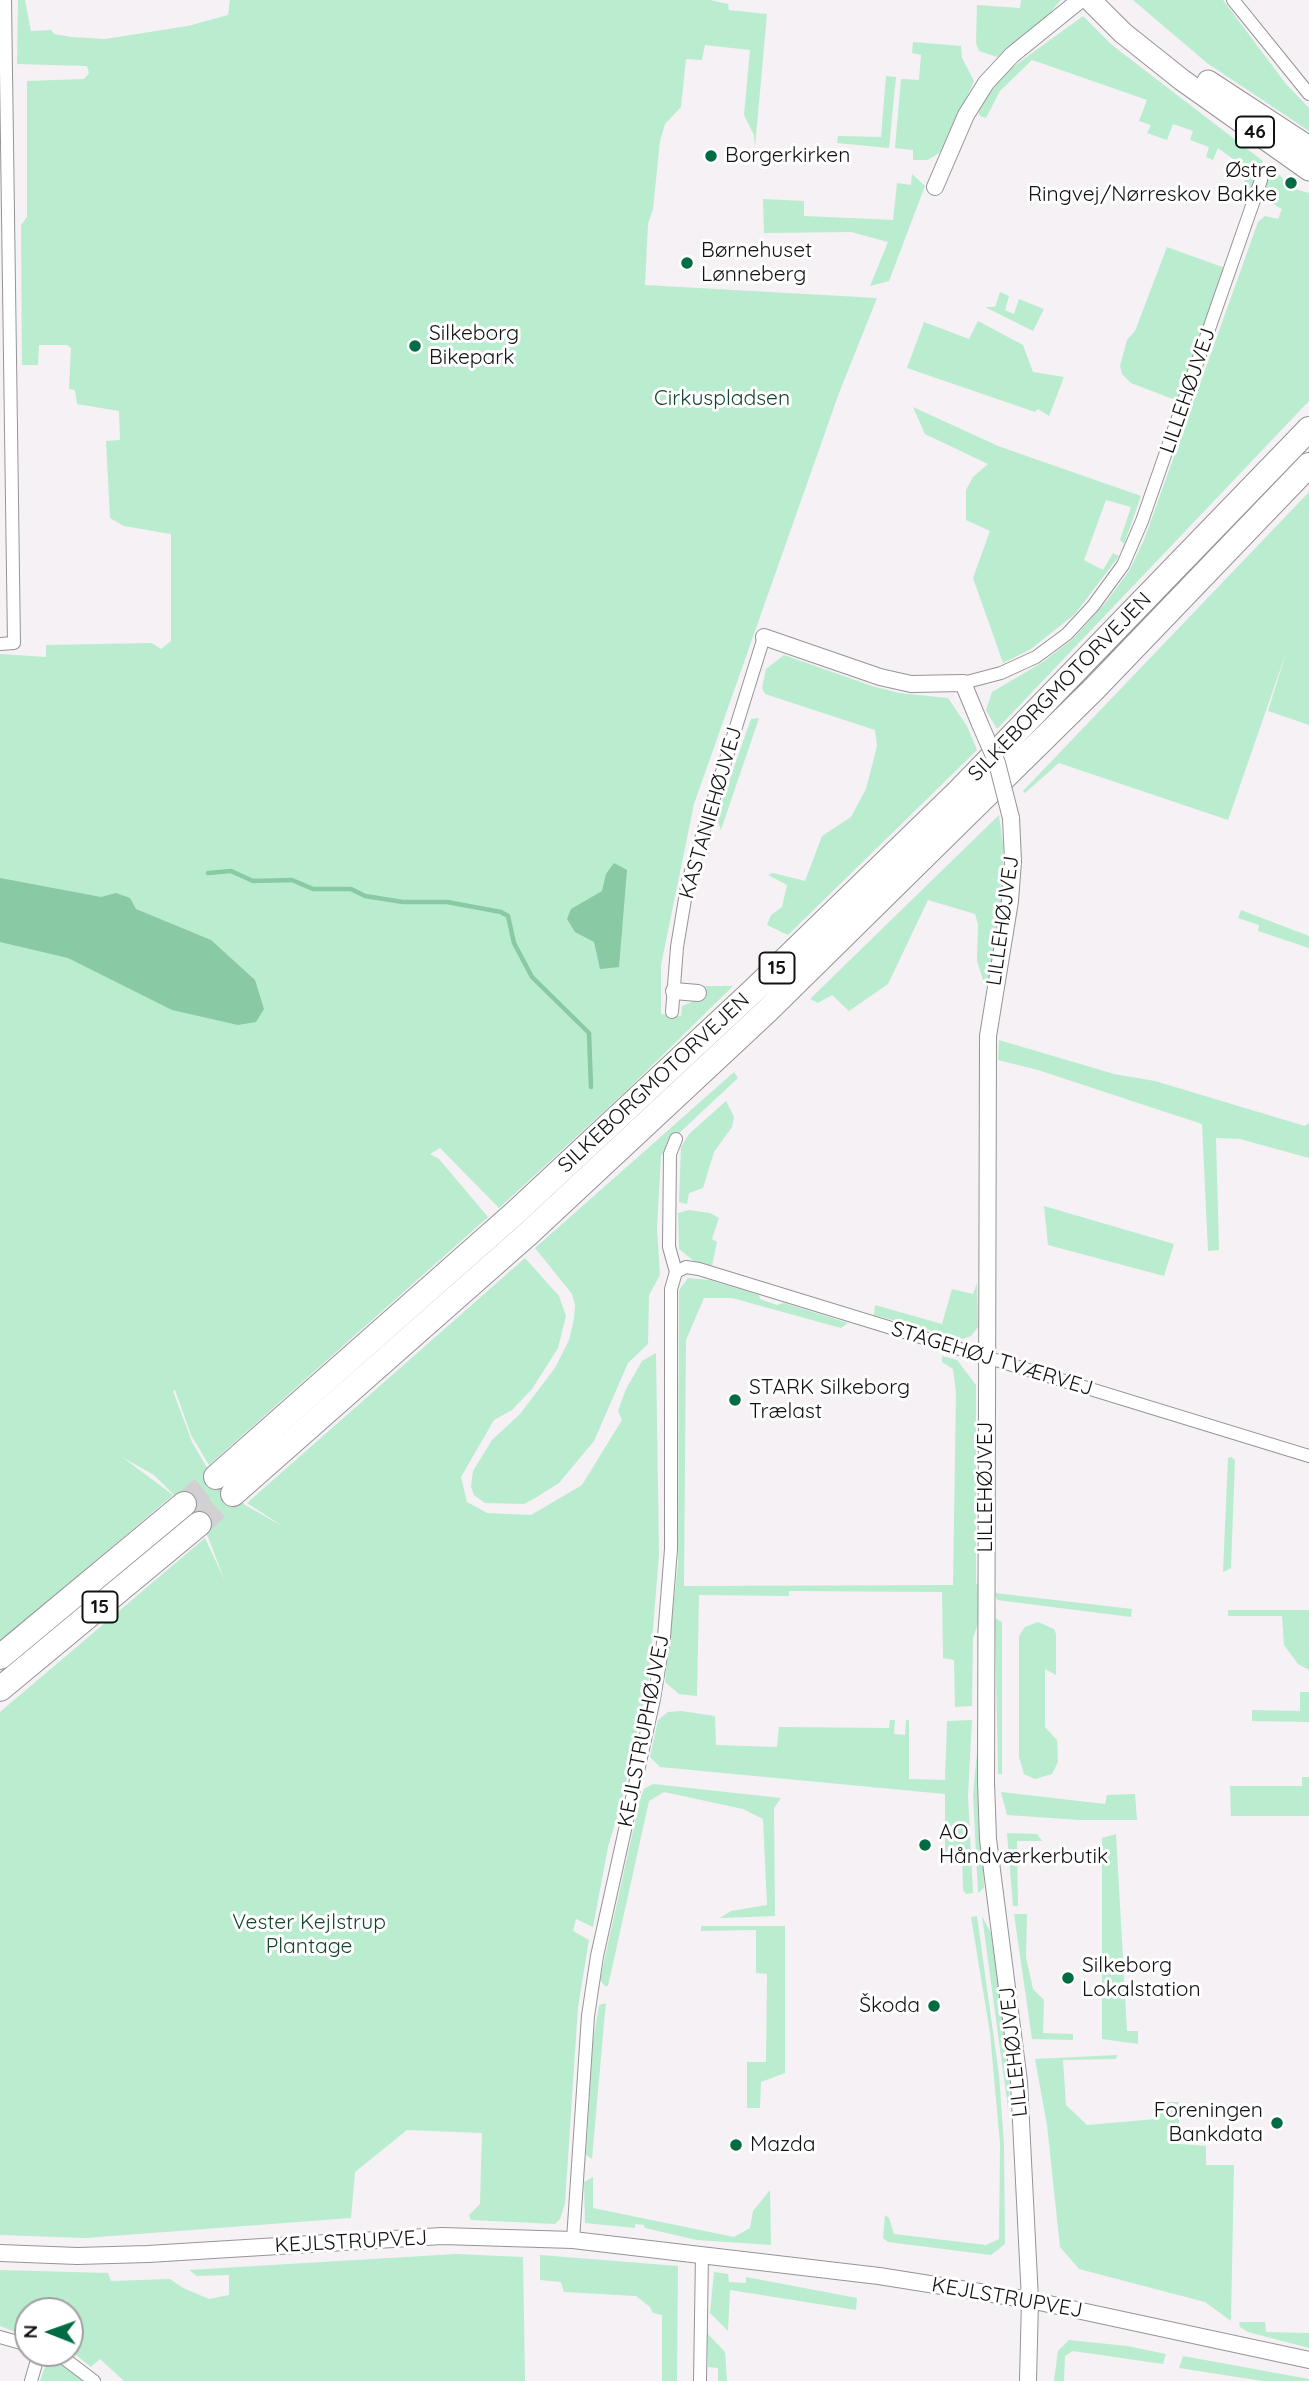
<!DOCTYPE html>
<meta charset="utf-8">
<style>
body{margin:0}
#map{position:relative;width:1309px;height:2381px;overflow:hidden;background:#f5f1f5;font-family:Quicksand,sans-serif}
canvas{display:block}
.north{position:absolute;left:14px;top:2297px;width:70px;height:70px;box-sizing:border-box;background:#fff;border:2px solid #a1a0a1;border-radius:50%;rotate:271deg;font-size:19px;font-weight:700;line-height:28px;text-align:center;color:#131213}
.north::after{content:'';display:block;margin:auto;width:24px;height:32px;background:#016c43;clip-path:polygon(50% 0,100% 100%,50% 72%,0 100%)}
</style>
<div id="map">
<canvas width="1309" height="2381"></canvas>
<div class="north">N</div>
</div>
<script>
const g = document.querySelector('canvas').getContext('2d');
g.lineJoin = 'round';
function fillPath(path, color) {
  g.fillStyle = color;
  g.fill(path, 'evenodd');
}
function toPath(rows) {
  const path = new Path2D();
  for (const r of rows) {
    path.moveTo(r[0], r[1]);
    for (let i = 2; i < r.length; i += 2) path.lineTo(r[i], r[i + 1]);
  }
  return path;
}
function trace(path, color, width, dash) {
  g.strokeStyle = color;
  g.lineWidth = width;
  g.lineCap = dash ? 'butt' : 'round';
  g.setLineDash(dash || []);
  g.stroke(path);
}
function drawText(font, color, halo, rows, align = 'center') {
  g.font = font + ' Quicksand,sans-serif';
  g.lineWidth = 6;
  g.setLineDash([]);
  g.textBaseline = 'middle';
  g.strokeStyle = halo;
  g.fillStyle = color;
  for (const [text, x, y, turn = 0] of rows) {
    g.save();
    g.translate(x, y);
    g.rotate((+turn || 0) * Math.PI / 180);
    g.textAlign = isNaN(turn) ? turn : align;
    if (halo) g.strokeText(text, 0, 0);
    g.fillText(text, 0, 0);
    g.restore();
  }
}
fillPath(toPath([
 [18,0,25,0,31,31,51,30,54,34,71,37,105,39,188,26,228,15,230,0,710,0,728,4,729,10,767,14,755,147,754,135,744,115,750,50,705,45,702,60,686,59,681,107,665,124,660,141,653,209,648,224,645,285,877,298,839,393,694,804,661,965,661,1014,681,1016,682,1006,701,998,701,986,733,986,626,1091,499,1208,440,1148,430,1154,439,1159,488,1217,209,1465,191,1435,175,1390,173,1391,192,1442,206,1466,245,1505,284,1527,247,1503,525,1258,559,1296,566,1316,558,1348,532,1389,512,1410,494,1420,461,1477,467,1502,487,1513,531,1515,582,1485,622,1420,618,1411,626,1389,642,1361,656,1353,659,1555,649,1678,622,1800,608,1847,593,1927,576,1919,573,1931,589,1940,578,2007,565,2203,560,2219,555,2224,471,2220,469,2215,480,2204,482,2133,407,2130,355,2172,351,2218,85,2238,0,2235,0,1712,205,1538,225,1581,208,1537,193,1514,154,1475,122,1457,173,1495,0,1641,0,654,46,657,46,645,152,643,161,649,171,641,171,534,124,526,110,518,106,441,120,440,119,411,77,404,75,390,69,389,71,348,67,345,39,345,38,365,22,365,21,225,27,217,27,81,84,79,89,73,87,66,17,64],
 [1021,0,1061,0,1047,16,997,57,979,51,976,43,977,5,1020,8],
 [1133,0,1223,0,1286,84,1309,108,1309,131,1207,63],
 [1083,16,1112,45,1263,161,1246,200,1240,195,1248,170,1218,148,1213,160,1206,157,1209,147,1190,140,1193,131,1173,124,1167,140,1147,133,1151,125,1139,121,1147,100,1041,63,1032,60,1000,91,986,118,980,116,978,111,987,97,1006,72],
 [913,42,961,46,962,58,974,81,942,151,928,160,913,160,913,150,895,148,901,79,919,80,921,55,912,53],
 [886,76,896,77,889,148,837,143,838,136,881,137],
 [1270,165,1292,188,1309,193,1309,401,997,729,986,710,992,692,1043,662,1074,638,1107,601,1129,571,1144,540,1258,222,1265,216,1278,219,1282,209,1268,201,1265,191],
 [912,174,925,186,889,281,870,286,888,242,851,232,764,233,763,199,804,201,804,216,893,220,897,183,911,185],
 [1167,247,1225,268,1178,401,1131,383,1122,374,1120,366,1127,340,1135,331],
 [1000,292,1009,296,1005,310,1014,314,1019,299,1044,309,1033,331,985,307,995,307],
 [978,321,1023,345,1033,372,1064,377,1049,416,1038,409,1035,412,907,368,924,322,969,339],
 [913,407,998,446,1141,496,1124,544,1120,540,1131,507,1106,500,1084,560,1103,570,1113,553,1119,556,1075,614,1031,649,1003,663,973,578,990,531,966,520,966,490,973,477,988,464,925,434],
 [1309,492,1309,725,1268,711,1287,650,1228,820,1059,763,1025,793,1023,791],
 [784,655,872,686,899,693,948,698,967,726,977,750,788,935,767,925,771,915,782,907,787,885,768,875,773,873,805,881,822,836,851,817,866,789,877,746,875,730,765,694,762,688,766,669],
 [759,718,721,830,716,818,751,719],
 [999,815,1003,845,1003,889,988,982,983,980,977,961,978,924,975,914,928,900,888,984,849,1011,832,995,818,1003,810,999],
 [1241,910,1309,936,1309,948,1258,931,1259,925,1238,918],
 [999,1040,1114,1074,1155,1081,1305,1126,1309,1123,1309,1158,1240,1139,1216,1138,1219,1250,1208,1251,1202,1124,1038,1070,998,1060],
 [734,1072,738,1078,675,1137,661,1156,657,1228,660,1275,649,1295,648,1344,628,1363,594,1441,559,1483,537,1497,524,1504,485,1503,474,1495,471,1487,473,1471,492,1440,520,1414,555,1368,569,1340,574,1319,575,1305,572,1294,535,1248],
 [726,1101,734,1117,732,1127,714,1152,703,1188,689,1193,687,1204,679,1202,681,1147,689,1134],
 [1044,1206,1174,1244,1164,1276,1048,1245],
 [689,1210,710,1213,719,1218,712,1239,717,1242,712,1266,694,1261,679,1249,678,1213],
 [688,1278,709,1280,759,1295,760,1299,777,1305,784,1303,848,1323,841,1328,732,1298,704,1298,686,1340,684,1586,953,1585,956,1392,953,1369,942,1362,942,1356,957,1360,976,1385,976,1584,979,1585,979,1621,973,1638,972,1706,955,1707,954,1660,943,1658,942,1592,789,1591,789,1596,699,1595,697,1696,679,1694,665,1682,678,1564,679,1290],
 [977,1283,978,1327,971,1336,962,1339,874,1315,875,1305,942,1324,952,1289,973,1294],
 [1231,1457,1235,1460,1231,1568,1223,1572,1228,1458],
 [995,1593,1132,1609,1131,1617,997,1600],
 [1228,1610,1309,1610,1309,1670,1298,1664,1284,1645,1282,1616,1228,1616],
 [995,1618,1002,1622,1002,1774,998,1774],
 [1038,1622,1054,1629,1056,1634,1056,1675,1045,1669,1045,1727,1057,1740,1058,1762,1052,1774,1035,1779,1024,1774,1019,1757,1019,1636,1025,1627],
 [1300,1692,1309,1692,1309,1722,1252,1721,1252,1710,1300,1711],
 [681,1711,715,1716,716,1745,777,1747,779,1727,889,1728,890,1720,895,1720,894,1734,905,1735,906,1720,909,1720,909,1779,945,1780,947,1721,972,1720,968,1796,973,1893,966,1894,963,1890,962,1853,945,1858,945,1794,660,1767,650,1757,658,1720,668,1712],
 [979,1731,984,1888,978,1893,973,1795],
 [1302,1777,1309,1777,1309,1816,1231,1816,1230,1786,1302,1786],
 [653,1784,781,1798,774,1808,775,1916,720,1918,731,1911,767,1905,763,1819,743,1809,664,1792,649,1801,608,1986,605,1986,600,1980,640,1799,644,1789],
 [1001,1792,1105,1804,1107,1795,1135,1794,1137,1820,1080,1820,1007,1815],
 [1007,1833,1037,1834,1042,1841,1017,1841,1018,1906,1013,1906],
 [1116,1834,1127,2031,1138,2031,1138,2044,1102,2039,1102,1838],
 [1014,1914,1027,1914,1026,1957,1033,1989,1044,2000,1043,2033,1073,2034,1073,2040,1032,2039],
 [977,1916,999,2075,1004,2144,1005,2244,991,2255,888,2242,883,2238,885,2215,889,2218,894,2234,986,2245,999,2239,1000,2144,990,2033,971,1917],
 [982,1916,991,1933,1002,2002,1011,2078,1008,2108],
 [701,1926,785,1926,785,2073,761,2082,760,2108,747,2108,747,2062,766,2062,767,1974,756,1973,756,1930,701,1931],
 [606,2003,604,2023,592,2159,586,2155,593,2041,599,2005],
 [1117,2055,1116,2059,1063,2060,1066,2105,1087,2125,1156,2119,1159,2102,1179,2102,1179,2144,1206,2146,1206,2165,1234,2165,1231,2321,1205,2302,1079,2269,1060,2247,1047,2125,1035,2059],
 [593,2177,593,2208,734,2237,750,2228,753,2211,770,2190,771,2245,697,2240,645,2228,644,2225,635,2224,635,2228,585,2223,584,2182],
 [456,2254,523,2257,525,2381,124,2381,100,2359,91,2367,70,2350,70,2311,28,2311,28,2337,0,2326,0,2270,108,2273,111,2281,170,2279,183,2288,209,2299,229,2295,229,2275,197,2276,189,2270],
 [540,2255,678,2266,677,2381,662,2381,662,2315,653,2313,650,2307,636,2296,564,2292,561,2282,540,2280],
 [714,2272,728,2274,729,2282,746,2283,746,2277,857,2298,856,2310,730,2290,728,2331,710,2313],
 [1239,2322,1265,2322,1266,2332,1309,2333,1309,2348,1248,2332,1240,2327],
 [707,2333,725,2352,727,2381,718,2381,718,2368,708,2367],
 [1069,2340,1127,2346,1166,2354,1163,2364,1073,2351,1065,2356,1064,2381,1054,2381,1058,2351],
 [1183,2356,1309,2379,1309,2381,1263,2381,1179,2368],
 [55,2360,70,2368,86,2381,40,2381,47,2361]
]), '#baeccf');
fillPath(toPath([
 [614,863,627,870,619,967,600,969,594,942,575,932,567,919,571,909,602,891,606,874],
 [0,878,101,897,116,893,130,898,136,909,211,940,255,980,264,1009,256,1022,238,1025,172,1010,68,958,0,942]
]), '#89c9a4');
trace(toPath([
 [208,873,231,871,253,881,292,880,313,889,351,889,365,896,403,902,447,902,501,912,508,916,514,943,532,977,589,1033,591,1087]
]), '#89c9a4', 4.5);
trace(toPath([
 [184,1504,216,1477],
 [199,1524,233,1494]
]), '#d3d0d3', 24, [24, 12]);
const minor = toPath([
 [1233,0,1309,94],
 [0,644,14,643,5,0],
 [963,683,1001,673,1036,657,1067,634,1093,606,1123,565,1142,521,1261,180],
 [672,1012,677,947,688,881,764,637],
 [676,1272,686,1267,699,1269,1309,1456],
 [573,2240,588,2016,597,1956,654,1699,664,1637,671,1549,671,1289,676,1272,669,1247,670,1154,676,1139],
 [0,2337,28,2345],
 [57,2353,94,2381],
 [31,2381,39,2353],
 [700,2381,702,2255]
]);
const tertiary = toPath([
 [935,187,966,115,986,83,1012,55,1080,0],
 [764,637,880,677,911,684,963,683,980,724],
 [1011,818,1013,861,1010,901,988,1036,986,1782,988,1839,1019,2082,1030,2300,1028,2381],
 [674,991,698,993],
 [0,2253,77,2256,148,2254,442,2236,573,2240,879,2276,1030,2300,1309,2360]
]);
const primary = toPath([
 [1090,0,1123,33,1182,80,1309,170],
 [1208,81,1309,147]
]);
const motorway = toPath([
 [216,1477,515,1213,754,990,959,791,1309,429],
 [233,1494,529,1233,767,1011,1094,689,1309,465],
 [0,1657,184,1504],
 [0,1689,199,1524]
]);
trace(minor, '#979498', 14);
trace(tertiary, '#979498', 18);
trace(primary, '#979498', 23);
trace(motorway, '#979498', 26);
trace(minor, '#fff', 12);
trace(tertiary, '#fff', 16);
trace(primary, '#fff', 21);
trace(motorway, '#fff', 24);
const tertiaryBridge = toPath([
 [980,724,997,763,1011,818]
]);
trace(tertiaryBridge, '#979498', 18, []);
trace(tertiaryBridge, '#fff', 16);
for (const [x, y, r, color] of [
 [711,156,7,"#016c43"],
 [1291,183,7,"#016c43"],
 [687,263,7,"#016c43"],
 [415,346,7,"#016c43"],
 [735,1400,7,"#016c43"],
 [925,1845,7,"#016c43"],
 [1068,1978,7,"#016c43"],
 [934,2006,7,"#016c43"],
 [1277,2123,7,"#016c43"],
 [736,2145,7,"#016c43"]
]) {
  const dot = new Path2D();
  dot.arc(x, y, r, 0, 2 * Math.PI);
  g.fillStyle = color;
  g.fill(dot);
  trace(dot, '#fff', 2.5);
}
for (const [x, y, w] of [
 [1255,132,38],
 [777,968,35],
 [100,1607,35]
]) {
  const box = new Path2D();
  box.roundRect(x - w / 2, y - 15.5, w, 31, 5);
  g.fillStyle = '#fff';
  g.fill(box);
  trace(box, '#131213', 2);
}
drawText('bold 19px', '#131213', null, [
 ["46",1255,132],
 ["15",777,968],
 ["15",100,1607]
]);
drawText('21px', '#131213', '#fff', [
 ["Borgerkirken",725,156],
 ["Østre",1277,171,"right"],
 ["Ringvej/Nørreskov Bakke",1277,195,"right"],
 ["Børnehuset",701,251],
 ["Lønneberg",701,275],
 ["Silkeborg",429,334],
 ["Bikepark",429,358],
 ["STARK Silkeborg",749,1388],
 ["Trælast",749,1412],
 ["AO",939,1833],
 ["Håndværkerbutik",939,1857],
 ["Silkeborg",1082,1966],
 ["Lokalstation",1082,1990],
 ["Škoda",920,2006,"right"],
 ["Foreningen",1263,2111,"right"],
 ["Bankdata",1263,2135,"right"],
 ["Mazda",750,2145]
], 'left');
drawText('21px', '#131213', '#fff', [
 ["LILLEHØJVEJ",1188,391,-71],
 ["SILKEBORGMOTORVEJEN",1060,687,-46],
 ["KASTANIEHØJVEJ",711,813,-74],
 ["LILLEHØJVEJ",1003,921,-82],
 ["SILKEBORGMOTORVEJEN",654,1083,-43],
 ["STAGEHØJ TVÆRVEJ",992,1359,17],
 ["LILLEHØJVEJ",986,1487,-90],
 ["KEJLSTRUPHØJVEJ",644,1731,-79],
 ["LILLEHØJVEJ",1014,2052,-96],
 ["KEJLSTRUPVEJ",351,2242,-3],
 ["KEJLSTRUPVEJ",1007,2298,10]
]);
drawText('21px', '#14462e', '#fff', [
 ["Cirkuspladsen",722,399],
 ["Vester Kejlstrup",309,1923],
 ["Plantage",309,1947]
]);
</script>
